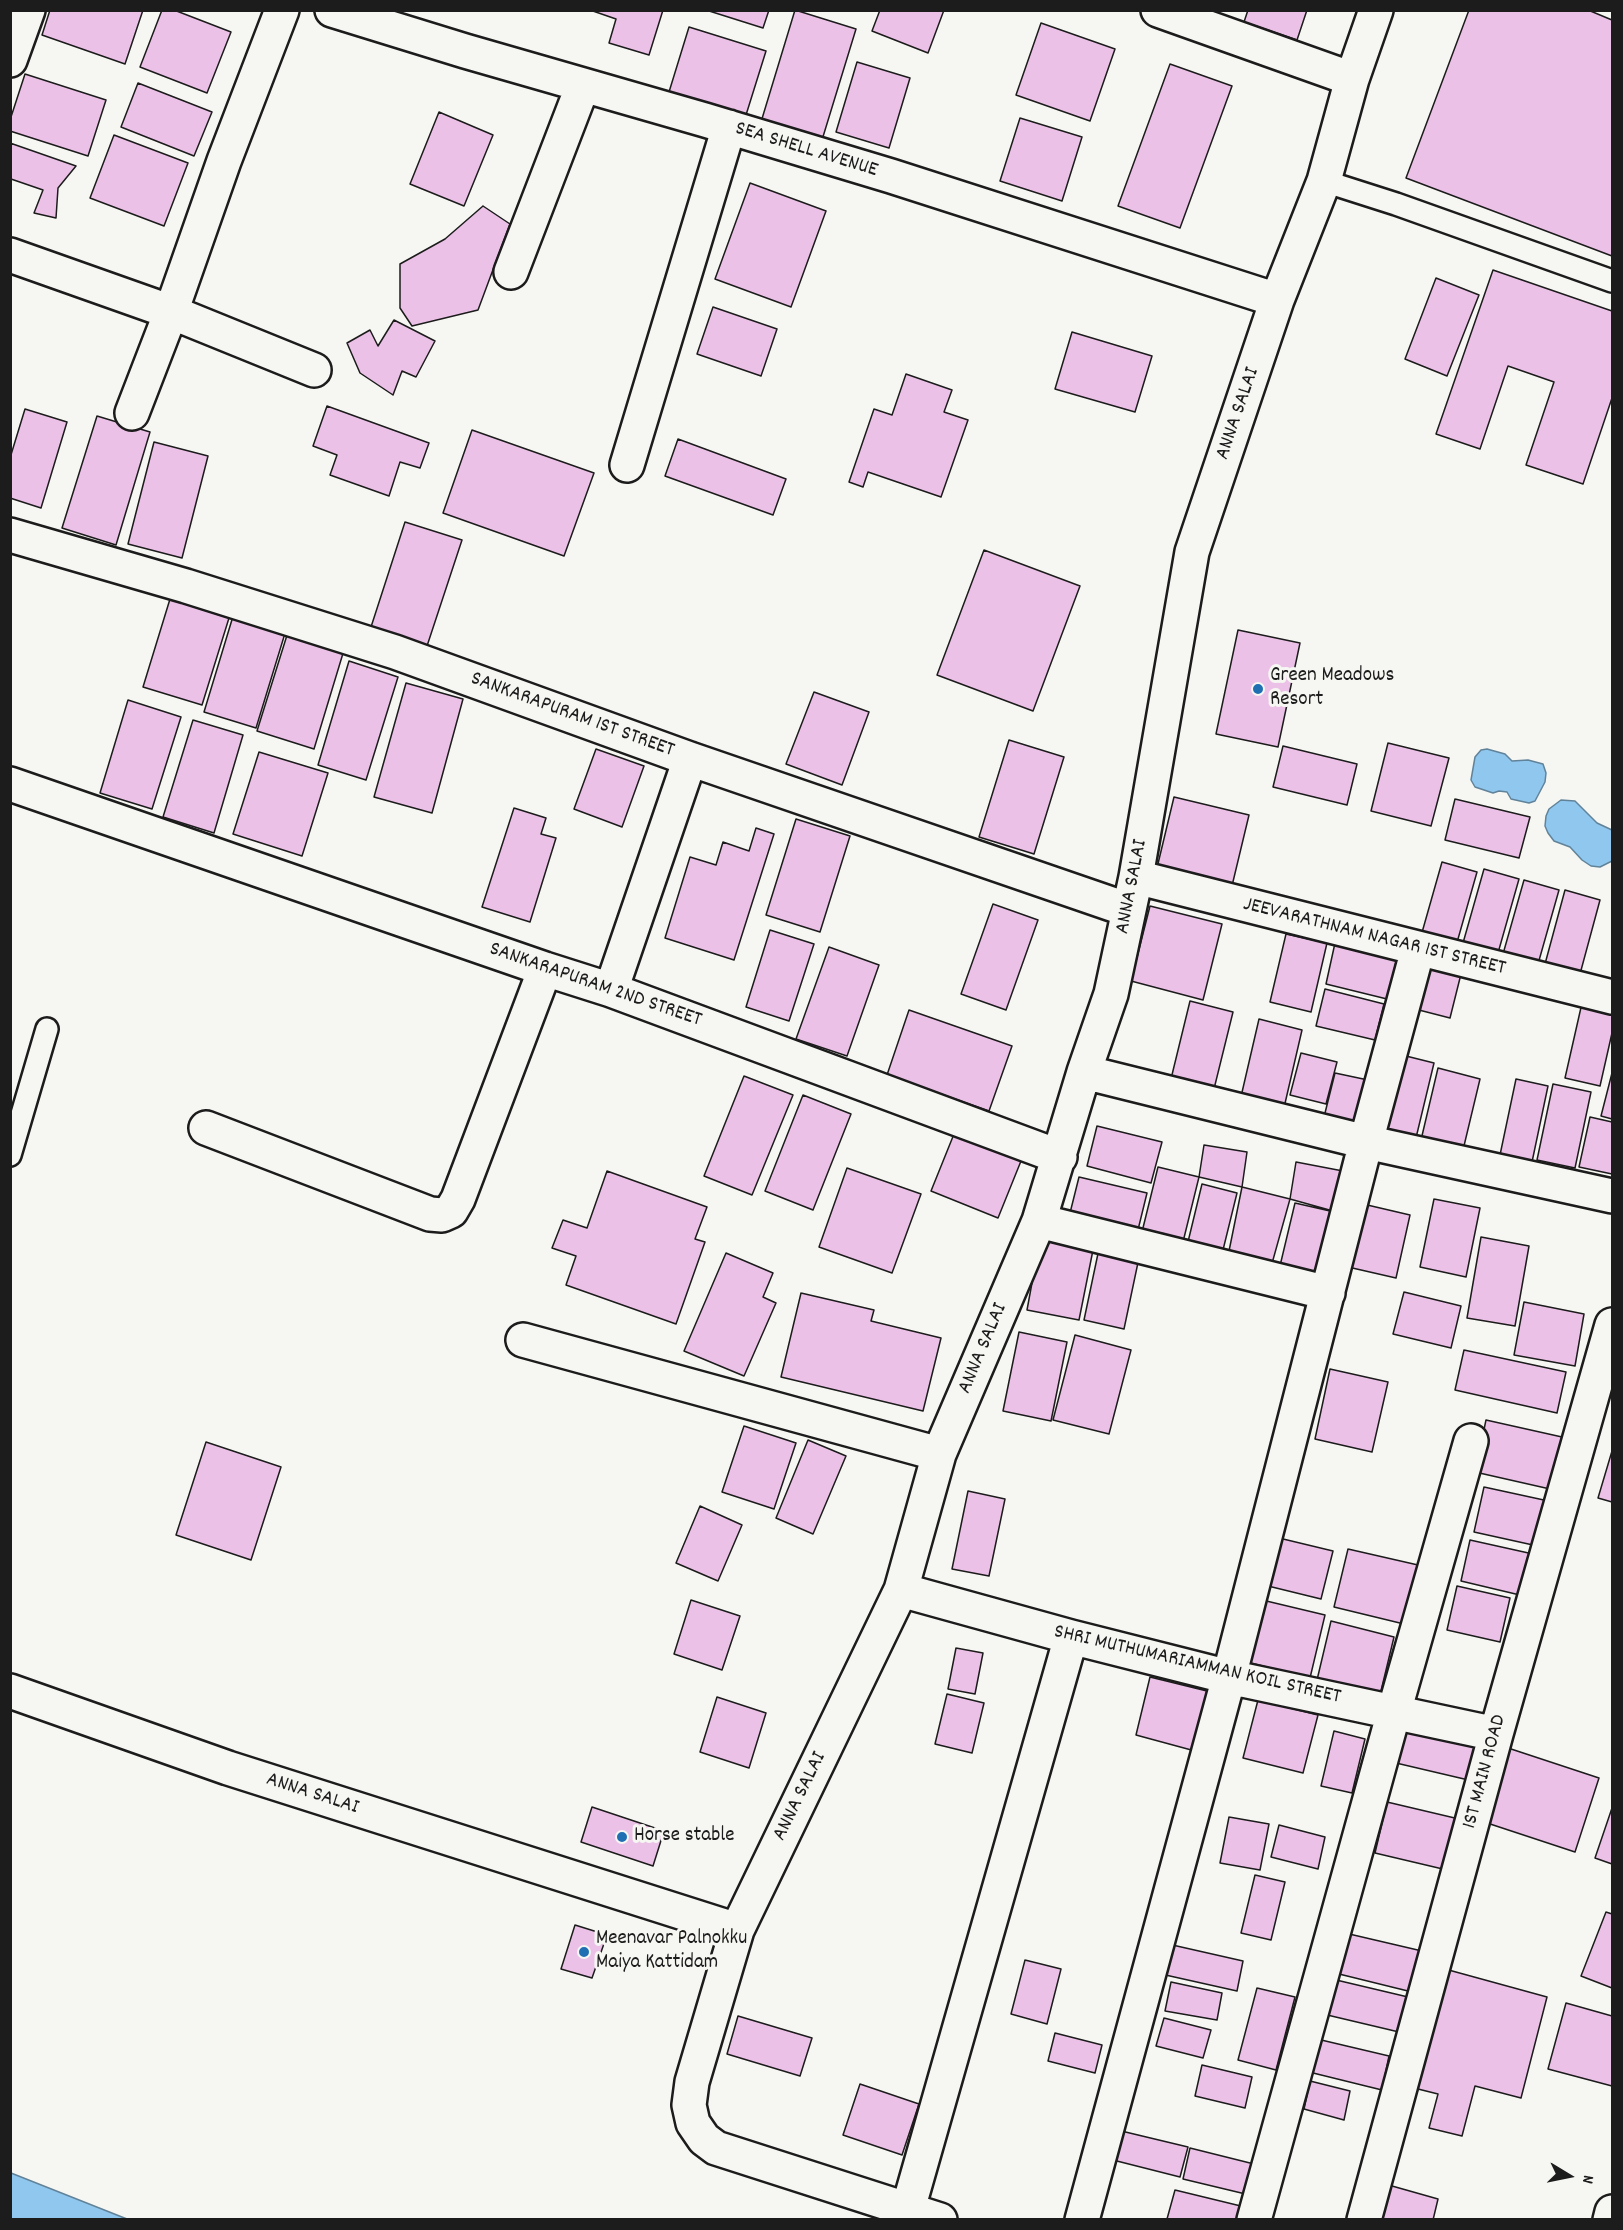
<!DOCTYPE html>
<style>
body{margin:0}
#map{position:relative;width:1623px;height:2230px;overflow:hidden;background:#f6f6f2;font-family:Dekko,sans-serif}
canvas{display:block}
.frame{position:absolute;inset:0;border:12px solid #1c1c1c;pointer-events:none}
.north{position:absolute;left:1539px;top:2146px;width:60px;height:60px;-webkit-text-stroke:4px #f6f6f2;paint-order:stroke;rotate:100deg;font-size:16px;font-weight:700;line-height:24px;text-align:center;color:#1c1c1c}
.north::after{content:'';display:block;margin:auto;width:21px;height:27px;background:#1c1c1c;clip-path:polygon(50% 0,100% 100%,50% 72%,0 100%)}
</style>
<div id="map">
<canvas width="1623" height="2230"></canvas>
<div class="frame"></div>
<div class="north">N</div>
</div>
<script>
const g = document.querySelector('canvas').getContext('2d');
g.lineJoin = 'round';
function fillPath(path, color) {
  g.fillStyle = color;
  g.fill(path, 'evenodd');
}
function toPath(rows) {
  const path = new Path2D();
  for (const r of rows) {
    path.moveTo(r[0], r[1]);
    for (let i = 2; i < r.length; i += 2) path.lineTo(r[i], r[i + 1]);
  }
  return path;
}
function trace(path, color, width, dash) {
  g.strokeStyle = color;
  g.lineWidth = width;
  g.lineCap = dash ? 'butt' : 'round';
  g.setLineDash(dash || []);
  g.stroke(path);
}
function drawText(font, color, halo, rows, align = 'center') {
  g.font = font + ' Dekko,sans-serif';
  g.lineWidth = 6;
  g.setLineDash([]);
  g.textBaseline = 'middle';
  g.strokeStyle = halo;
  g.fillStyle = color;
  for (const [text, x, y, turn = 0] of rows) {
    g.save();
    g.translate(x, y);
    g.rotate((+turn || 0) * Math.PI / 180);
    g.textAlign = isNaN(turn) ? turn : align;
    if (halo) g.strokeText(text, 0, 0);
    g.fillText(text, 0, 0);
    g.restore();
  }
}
const water = toPath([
 [1487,749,1505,754,1512,761,1528,760,1543,764,1546,773,1545,782,1535,801,1529,803,1511,799,1507,792,1499,791,1493,793,1475,787,1471,780,1475,757,1481,750,1487,749],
 [1561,800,1575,801,1597,823,1612,830,1612,861,1600,867,1591,866,1582,860,1570,847,1554,841,1548,833,1545,826,1546,816,1549,809,1561,800],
 [11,2173,127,2219,11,2219,11,2173]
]);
fillPath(water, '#8fc7ee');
trace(water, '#61839a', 1.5);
const building = toPath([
 [50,10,143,10,125,64,42,35,50,10],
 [162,10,174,10,231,32,207,93,140,67,162,10],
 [590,10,663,10,649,55,609,43,616,19,590,10],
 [706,10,769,10,763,28,706,10],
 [795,10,856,29,822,140,761,122,795,10],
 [880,10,944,10,928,53,872,31,880,10],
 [1248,10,1307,10,1297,40,1244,22,1248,10],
 [1469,10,1588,10,1612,20,1612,256,1406,178,1469,10],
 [1041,23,1115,49,1090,121,1016,95,1041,23],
 [689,27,766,51,746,115,669,92,689,27],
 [857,62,910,78,889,148,836,132,857,62],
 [1170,64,1232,86,1180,228,1118,206,1170,64],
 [25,74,106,100,88,156,10,131,10,120,25,74],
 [138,83,212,112,194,156,121,127,138,83],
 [439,112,493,135,464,206,410,184,439,112],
 [1020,118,1082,137,1062,201,1000,181,1020,118],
 [114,135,188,163,164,226,90,198,114,135],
 [10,143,76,166,58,188,56,218,34,213,43,190,11,179,10,181,10,143],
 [750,183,826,211,791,307,715,279,750,183],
 [483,206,510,224,478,310,412,326,400,308,400,264,445,239,483,206],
 [1493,270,1612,311,1612,398,1583,484,1526,465,1554,382,1508,366,1480,449,1436,434,1493,270],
 [1436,278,1479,295,1447,376,1405,359,1436,278],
 [713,307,777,329,761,376,697,354,713,307],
 [394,320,435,341,416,377,402,371,393,395,360,373,347,343,370,330,378,346,394,320],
 [1072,332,1152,356,1135,412,1055,389,1072,332],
 [906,374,952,390,944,412,968,420,941,497,868,472,863,487,849,482,874,409,892,415,906,374],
 [327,406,429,443,420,468,400,462,389,496,330,475,337,455,313,446,327,406],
 [25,409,67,422,41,508,10,498,10,458,25,409],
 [97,416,150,432,116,545,62,528,97,416],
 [472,430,594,473,564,556,443,513,472,430],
 [678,439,786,479,773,515,665,476,678,439],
 [154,442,208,456,182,558,128,544,154,442],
 [405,522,462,540,427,646,371,627,405,522],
 [984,550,1080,586,1033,711,937,675,984,550],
 [170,599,229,618,202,705,143,687,170,599],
 [234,613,286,630,256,728,204,712,234,613],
 [1238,630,1300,643,1278,747,1216,734,1238,630],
 [288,632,344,650,314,749,257,731,288,632],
 [349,661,398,677,366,780,318,765,349,661],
 [406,683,463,699,432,813,374,797,406,683],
 [814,692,869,712,842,785,786,764,814,692],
 [128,700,181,717,152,809,100,793,128,700],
 [193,720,243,735,214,833,163,817,193,720],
 [1009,740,1064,757,1034,854,979,837,1009,740],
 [1388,743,1449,758,1431,826,1371,811,1388,743],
 [1283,746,1357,764,1347,805,1273,787,1283,746],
 [596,749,644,766,622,827,574,809,596,749],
 [259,752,328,773,302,856,233,834,259,752],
 [1174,797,1249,815,1231,890,1156,872,1174,797],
 [1455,799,1530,817,1519,858,1445,840,1455,799],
 [514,808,546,818,541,834,556,838,530,922,482,907,514,808],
 [796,819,850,836,820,932,766,915,796,819],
 [756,828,774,834,734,960,665,938,690,857,716,865,723,842,749,851,756,828],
 [1442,862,1477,872,1456,946,1421,936,1442,862],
 [1484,869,1519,879,1498,953,1463,943,1484,869],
 [1524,880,1559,890,1538,964,1503,954,1524,880],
 [1565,890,1600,900,1580,974,1545,964,1565,890],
 [993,904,1038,920,1006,1010,961,994,993,904],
 [1150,906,1222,924,1203,1000,1131,981,1150,906],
 [770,930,814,944,789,1021,746,1007,770,930],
 [1286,934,1327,943,1311,1012,1270,1002,1286,934],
 [1335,943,1397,958,1387,999,1326,984,1335,943],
 [829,947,879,965,847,1056,796,1039,829,947],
 [1426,961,1462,970,1450,1018,1415,1009,1426,961],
 [1325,989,1384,1004,1375,1040,1316,1026,1325,989],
 [1190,1001,1233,1012,1213,1093,1170,1083,1190,1001],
 [1582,1003,1612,1010,1612,1033,1600,1086,1565,1078,1582,1003],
 [909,1010,1012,1046,989,1111,887,1075,909,1010],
 [1259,1019,1302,1030,1283,1112,1240,1101,1259,1019],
 [1301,1053,1337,1062,1326,1104,1290,1095,1301,1053],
 [1402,1055,1434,1063,1415,1142,1383,1134,1402,1055],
 [1438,1068,1480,1079,1463,1150,1421,1140,1438,1068],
 [1335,1073,1368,1080,1357,1125,1324,1117,1335,1073],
 [1612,1073,1612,1119,1601,1116,1612,1073],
 [744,1076,793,1095,752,1195,704,1176,744,1076],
 [1516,1079,1548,1086,1532,1162,1500,1155,1516,1079],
 [1553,1084,1591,1092,1575,1168,1537,1160,1553,1084],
 [803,1095,851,1114,813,1210,765,1191,803,1095],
 [1590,1117,1612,1122,1612,1174,1579,1167,1590,1117],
 [1097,1126,1162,1142,1151,1183,1087,1166,1097,1126],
 [954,1134,1021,1161,998,1218,931,1191,954,1134],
 [1204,1145,1247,1152,1242,1187,1199,1177,1204,1145],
 [1296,1162,1343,1171,1333,1211,1290,1199,1296,1162],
 [1158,1167,1199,1177,1181,1250,1140,1240,1158,1167],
 [847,1168,921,1194,892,1273,819,1247,847,1168],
 [607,1171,707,1207,695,1239,705,1242,676,1324,566,1285,576,1256,552,1248,563,1220,587,1228,607,1171],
 [1079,1177,1147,1193,1136,1238,1068,1221,1079,1177],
 [1202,1184,1237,1193,1222,1254,1187,1246,1202,1184],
 [1242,1187,1290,1199,1271,1267,1228,1256,1242,1187],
 [1434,1199,1480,1208,1466,1277,1420,1267,1434,1199],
 [1295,1203,1330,1211,1315,1279,1279,1270,1295,1203],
 [1363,1204,1410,1215,1396,1278,1348,1267,1363,1204],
 [1041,1234,1094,1245,1079,1320,1027,1310,1041,1234],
 [1481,1237,1529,1246,1515,1326,1467,1318,1481,1237],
 [1100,1244,1140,1253,1124,1329,1084,1320,1100,1244],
 [726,1253,773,1273,763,1297,776,1303,744,1376,684,1351,726,1253],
 [1404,1292,1461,1306,1451,1348,1393,1334,1404,1292],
 [801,1293,874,1310,871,1321,941,1338,923,1411,781,1377,801,1293],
 [1524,1302,1584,1314,1575,1366,1514,1355,1524,1302],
 [1019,1332,1067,1342,1051,1421,1003,1411,1019,1332],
 [1075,1335,1131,1350,1109,1434,1053,1420,1075,1335],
 [1464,1350,1566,1372,1557,1413,1455,1390,1464,1350],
 [1330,1369,1388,1382,1372,1452,1315,1439,1330,1369],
 [1486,1420,1562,1437,1550,1489,1475,1472,1486,1420],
 [744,1426,796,1443,774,1509,722,1492,744,1426],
 [808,1440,846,1456,813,1534,776,1518,808,1440],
 [206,1442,281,1467,251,1560,176,1535,206,1442],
 [1612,1451,1612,1502,1598,1498,1612,1451],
 [1484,1487,1553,1502,1542,1547,1474,1532,1484,1487],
 [968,1491,1005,1499,989,1576,952,1569,968,1491],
 [700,1506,742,1525,718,1581,676,1563,700,1506],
 [1279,1538,1333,1551,1321,1599,1268,1586,1279,1538],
 [1470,1540,1533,1554,1524,1596,1461,1581,1470,1540],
 [1348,1549,1418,1565,1404,1624,1334,1607,1348,1549],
 [1457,1586,1510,1598,1500,1642,1447,1630,1457,1586],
 [1258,1599,1325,1615,1310,1678,1243,1661,1258,1599],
 [691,1600,740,1616,722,1670,674,1654,691,1600],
 [1331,1621,1394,1637,1380,1695,1317,1680,1331,1621],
 [956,1648,983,1653,975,1694,948,1689,956,1648],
 [1150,1677,1211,1692,1195,1751,1136,1735,1150,1677],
 [947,1694,984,1703,972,1753,935,1744,947,1694],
 [717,1697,766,1713,749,1768,700,1752,717,1697],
 [1258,1700,1318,1715,1303,1773,1243,1758,1258,1700],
 [1404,1727,1485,1746,1477,1782,1396,1763,1404,1727],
 [1334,1731,1365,1739,1352,1793,1321,1786,1334,1731],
 [1502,1746,1599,1778,1575,1852,1478,1820,1502,1746],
 [1387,1802,1459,1819,1447,1870,1375,1853,1387,1802],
 [592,1807,664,1831,653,1866,581,1842,592,1807],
 [1612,1808,1612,1864,1595,1858,1612,1808],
 [1229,1817,1269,1824,1260,1870,1220,1863,1229,1817],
 [1279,1825,1325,1837,1318,1869,1271,1857,1279,1825],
 [1255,1875,1285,1882,1271,1940,1241,1933,1255,1875],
 [1606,1912,1612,1914,1612,1988,1581,1976,1606,1912],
 [575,1925,607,1935,592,1978,561,1969,575,1925],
 [1345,1933,1422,1951,1412,1992,1335,1973,1345,1933],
 [1168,1944,1243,1961,1237,1991,1161,1974,1168,1944],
 [1025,1960,1061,1969,1047,2024,1011,2014,1025,1960],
 [1445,1969,1547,1997,1521,2098,1475,2086,1462,2136,1429,2128,1438,2094,1414,2088,1445,1969],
 [1332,1979,1408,1997,1399,2032,1323,2014,1332,1979],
 [1171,1982,1222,1993,1217,2020,1165,2011,1171,1982],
 [1257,1988,1295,1997,1276,2070,1238,2060,1257,1988],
 [1566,2003,1612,2016,1612,2086,1548,2069,1566,2003],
 [738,2016,812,2038,800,2076,727,2054,738,2016],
 [1164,2018,1211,2030,1203,2058,1156,2046,1164,2018],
 [1055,2033,1102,2045,1095,2073,1048,2061,1055,2033],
 [1317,2039,1389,2056,1382,2090,1309,2072,1317,2039],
 [1202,2065,1252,2077,1245,2108,1195,2096,1202,2065],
 [1310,2081,1350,2091,1344,2120,1304,2109,1310,2081],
 [860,2084,919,2104,902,2155,843,2135,860,2084],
 [1113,2129,1188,2147,1180,2177,1105,2158,1113,2129],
 [1190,2148,1266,2167,1258,2197,1183,2179,1190,2148],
 [1385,2184,1438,2199,1433,2220,1375,2220,1385,2184],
 [1175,2190,1249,2208,1247,2220,1167,2219,1175,2190]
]);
fillPath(building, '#ecc1e7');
trace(building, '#1c1c1c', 1.5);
const lane = toPath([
 [1324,181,1396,204,1612,281],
 [10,1155,47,1029]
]);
const street = toPath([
 [332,10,465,51,705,120,891,176,1277,300],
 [1158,10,1352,79],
 [10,60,28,10],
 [10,255,171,312,224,161,282,10],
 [511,272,583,85],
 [132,413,171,312,314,370],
 [627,465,729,127],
 [10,535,186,586,395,652,690,759,1129,910],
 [10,784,545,969,611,990,1060,1157],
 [1136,877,1612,997],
 [611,990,690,759],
 [1084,1072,1366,1142,1612,1196],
 [206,1128,430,1214,442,1215,451,1211,458,1199,545,969],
 [1039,1221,1328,1293],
 [523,1340,939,1454],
 [901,1590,1071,1637,1229,1677,1496,1734],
 [10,1691,228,1768,737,1930],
 [908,2209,1071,1637],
 [940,2220,716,2148,704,2139,693,2123,689,2105,692,2082,737,1930,901,1590,939,1454,1039,1221,1084,1072,1111,994,1136,877,1192,552,1277,300,1324,181,1352,79,1376,10],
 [1082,2220,1229,1677,1366,1142,1418,949],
 [1254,2220,1394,1712,1471,1441],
 [1364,2220,1496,1734,1612,1325],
 [1610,2220,1612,2212]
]);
trace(lane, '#1c1c1c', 26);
trace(street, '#1c1c1c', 38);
trace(lane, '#f6f6f2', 21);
trace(street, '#f6f6f2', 33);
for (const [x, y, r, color] of [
 [1258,689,6,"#1f6fb2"],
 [622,1837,6,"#1f6fb2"],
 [584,1952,6,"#1f6fb2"]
]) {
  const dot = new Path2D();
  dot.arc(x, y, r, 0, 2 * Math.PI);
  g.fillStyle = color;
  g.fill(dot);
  trace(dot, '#f6f6f2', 2);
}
drawText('21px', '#1c1c1c', '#f6f6f2', [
 ["SEA SHELL AVENUE",806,151,17],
 ["ANNA SALAI",1239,414,-71],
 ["SANKARAPURAM 1ST STREET",572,716,20],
 ["ANNA SALAI",1133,887,-79],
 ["JEEVARATHNAM NAGAR 1ST STREET",1374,938,14],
 ["SANKARAPURAM 2ND STREET",595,986,19],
 ["ANNA SALAI",984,1349,-67],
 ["SHRI MUTHUMARIAMMAN KOIL STREET",1197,1666,13],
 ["1ST MAIN ROAD",1486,1772,-75],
 ["ANNA SALAI",312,1795,18],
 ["ANNA SALAI",801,1797,-64]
]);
drawText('21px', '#1c1c1c', '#f6f6f2', [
 ["Green Meadows",1270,677],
 ["Resort",1270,701],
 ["Horse stable",634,1837],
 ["Meenavar Palnokku",596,1940],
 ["Maiya Kattidam",596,1964]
], 'left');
</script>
